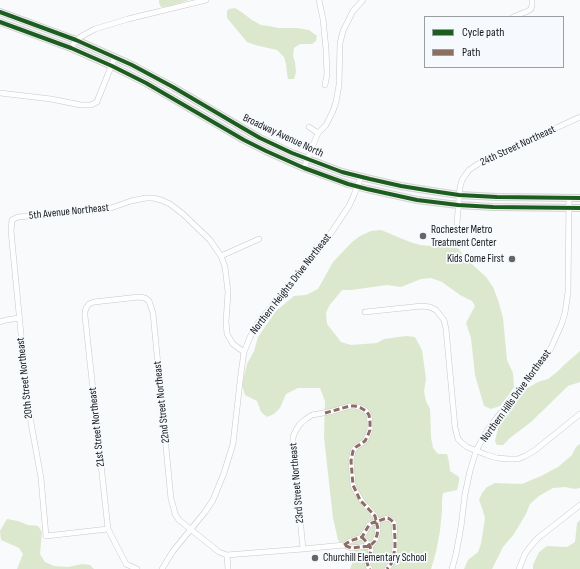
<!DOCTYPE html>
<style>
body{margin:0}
#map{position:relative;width:580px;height:569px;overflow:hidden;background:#f8fafc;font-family:"Sofia Sans Condensed",sans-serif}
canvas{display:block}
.legend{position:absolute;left:424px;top:16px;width:140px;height:52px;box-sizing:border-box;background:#f6fafe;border:1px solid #9b9ea1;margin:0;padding:5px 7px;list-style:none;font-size:12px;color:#131516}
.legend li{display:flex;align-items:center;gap:8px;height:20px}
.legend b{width:20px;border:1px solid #9b9ea1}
</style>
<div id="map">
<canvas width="580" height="569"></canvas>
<ul class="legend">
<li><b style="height:5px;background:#1b5e20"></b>Cycle path</li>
<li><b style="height:5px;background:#8d6e63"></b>Path</li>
</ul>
</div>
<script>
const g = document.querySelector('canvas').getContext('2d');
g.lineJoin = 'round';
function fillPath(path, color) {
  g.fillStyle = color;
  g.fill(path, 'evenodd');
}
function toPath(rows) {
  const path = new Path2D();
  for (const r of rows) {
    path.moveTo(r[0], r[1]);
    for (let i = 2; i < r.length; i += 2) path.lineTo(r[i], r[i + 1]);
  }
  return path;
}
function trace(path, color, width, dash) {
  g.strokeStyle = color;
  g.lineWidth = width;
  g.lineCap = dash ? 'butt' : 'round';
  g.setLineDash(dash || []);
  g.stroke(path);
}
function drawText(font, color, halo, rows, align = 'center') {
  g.font = font + ' "Sofia Sans Condensed",sans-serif';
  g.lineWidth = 3.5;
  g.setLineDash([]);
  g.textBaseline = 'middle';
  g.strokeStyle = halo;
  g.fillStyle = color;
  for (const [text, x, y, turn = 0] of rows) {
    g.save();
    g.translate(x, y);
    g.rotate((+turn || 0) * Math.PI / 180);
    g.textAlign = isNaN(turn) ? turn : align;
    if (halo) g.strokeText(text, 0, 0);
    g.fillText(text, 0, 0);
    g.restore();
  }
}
fillPath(toPath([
 [159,0,189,0,170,6,161,7,159,3],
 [235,8,240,11,252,20,261,25,269,26,278,28,297,28,309,30,317,36,316,41,312,44,300,44,294,48,293,56,295,62,296,72,294,79,288,79,287,73,286,64,284,57,277,50,255,45,247,42,227,18,227,11,229,9],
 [381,230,410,242,420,245,431,246,451,245,459,249,465,259,473,265,486,277,493,287,498,300,503,318,507,360,513,373,514,387,508,396,500,406,491,409,484,406,475,375,471,338,466,323,475,306,472,301,460,295,442,282,431,278,421,279,401,287,387,285,351,290,342,290,329,306,326,313,327,324,341,342,351,345,377,343,384,339,406,336,415,337,422,350,426,379,424,391,426,401,430,409,431,437,433,448,438,454,447,454,449,462,450,471,459,477,459,482,457,490,443,493,442,500,442,510,440,531,436,552,431,569,350,569,356,553,352,547,345,548,338,540,333,518,324,437,325,401,320,388,298,388,286,394,280,408,274,414,267,417,261,412,257,401,245,395,242,385,244,376,247,364,254,351,258,337,276,311,294,296,306,295,318,289,333,262,352,242,360,236,371,231],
 [580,351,580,382,568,386,531,422,510,438,503,445,497,445,495,441,500,420,524,390,538,382,548,379,557,372,564,365],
 [580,444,580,488,575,489,565,487,553,488,539,496,530,504,526,514,514,534,503,547,492,569,464,569,468,560,478,552,481,544,485,518,482,508,479,500,482,493,487,487,495,483,522,484,541,476,558,467,572,455,576,447],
 [7,519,18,521,28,525,38,526,42,532,40,554,45,562,54,566,68,567,82,564,90,565,94,569,17,569,23,554,19,548,1,540,0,531],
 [580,520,580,569,533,569,533,565,539,552,547,546,567,547,575,542,577,523]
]), '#dce8cd');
const minor = toPath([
 [319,0,323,19,326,49,327,74,325,85],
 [513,17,528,11,531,9,532,5,532,0],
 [71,48,76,40,82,36,95,29,128,19,206,0],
 [0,93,51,99,81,105,91,105,97,102,98,99,115,57],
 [309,127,318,133],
 [304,168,318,133,326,125,333,111,336,102,339,85,340,43,343,31,353,11,363,0],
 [457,223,460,187,462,180,469,170,478,164,580,117],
 [221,256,259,239],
 [365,312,422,306,430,307,436,310,444,320,446,329,455,427,458,439,462,443,467,447,487,455,497,458,509,459,518,459,525,456,534,451,580,414],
 [0,322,6,320,19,318],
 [108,529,46,536,41,478,28,406,11,231,12,220,18,217,108,209,131,201,146,198,153,198,161,200,170,204,183,214,210,240,221,256,225,267,228,292,226,322,227,334,233,344,244,352],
 [362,537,370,546,371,551,367,562,368,566,370,569],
 [344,545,350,541,362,537,369,525,372,523,384,519,388,518,391,520,394,523,395,539,395,548,393,558,391,564,387,569],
 [227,555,228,569],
 [137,569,126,564,108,529,85,316,85,312,86,308,89,304,94,302,139,297,145,298,149,301,153,313,171,499,174,509,175,514,179,520,219,552,227,555,303,549,344,545,351,548,370,546,375,541,377,535,378,529,377,522,375,516,368,508,364,504,355,490,353,485,351,461,353,451,356,447,365,441,368,435,370,430,370,422,369,415,366,411,361,408,355,406,350,406,333,411,318,414,312,415,306,419,300,424,296,430,293,437,293,445,303,549],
 [162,569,173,551,205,512,213,500,224,473,233,444,241,373,244,352,250,337,258,323,317,252,333,230,349,206,354,195,361,177],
 [452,569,456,554,461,527,465,494,470,471,476,451,484,436,491,425,540,364,551,348,562,323,565,313,568,292,569,198],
 [519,569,525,554,530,547,538,538,580,505]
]);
const major = toPath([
 [0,12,76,40,132,65,173,87,241,127,260,138,292,153,342,172,370,179,401,186,432,191,459,195,497,197,580,198],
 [0,22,71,48,112,66,146,83,244,140,266,151,304,168,348,184,367,189,417,200,458,205,493,207,580,208]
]);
trace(minor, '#c6c8ca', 6);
trace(major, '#d2d3d4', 8);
trace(minor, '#fefeff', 5);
trace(major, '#f7f3f3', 6);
trace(toPath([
 [325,413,350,406,355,406,361,408,366,411,369,415,370,422,370,430,368,435,365,441,356,447,353,451,351,461,353,485,360,500,375,516,378,529,377,535,375,541,370,546,351,548,344,545],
 [362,537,370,546,371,551,367,562,368,566,370,569],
 [344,545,350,541,362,537,369,525,372,523,384,519,388,518,391,520,394,523,395,539,395,548,393,558,391,564,387,569]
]), '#8d6e63', 3, [6, 3]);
trace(toPath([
 [0,12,76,40,132,65,173,87,241,127,260,138,292,153,342,172,370,179,401,186,432,191,459,195,497,197,580,198],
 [0,22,71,48,112,66,146,83,244,140,266,151,304,168,348,184,367,189,417,200,458,205,493,207,580,208]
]), '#1b5e20', 4);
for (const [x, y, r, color] of [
 [423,236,4,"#636566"],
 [512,259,4,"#636566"],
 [315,558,4,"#636566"]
]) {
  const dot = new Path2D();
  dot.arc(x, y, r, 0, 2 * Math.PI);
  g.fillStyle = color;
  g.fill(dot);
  trace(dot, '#f6fafe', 1.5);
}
drawText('11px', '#131516', '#f6fafe', [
 ["Broadway Avenue North",283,136,25],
 ["24th Street Northeast",518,146,-25],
 ["5th Avenue Northeast",69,212,-6],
 ["Northern Heights Drive Northeast",291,284,-52],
 ["20th Street Northeast",25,378,-96],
 ["Northern Hills Drive Northeast",516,396,-54],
 ["22nd Street Northeast",162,402,-96],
 ["21st Street Northeast",97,427,-96],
 ["23rd Street Northeast",297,483,-95]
]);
drawText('11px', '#131516', '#f6fafe', [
 ["Rochester Metro",431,230],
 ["Treatment Center",431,243],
 ["Kids Come First",504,259,"right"],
 ["Churchill Elementary School",323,558]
], 'left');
</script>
